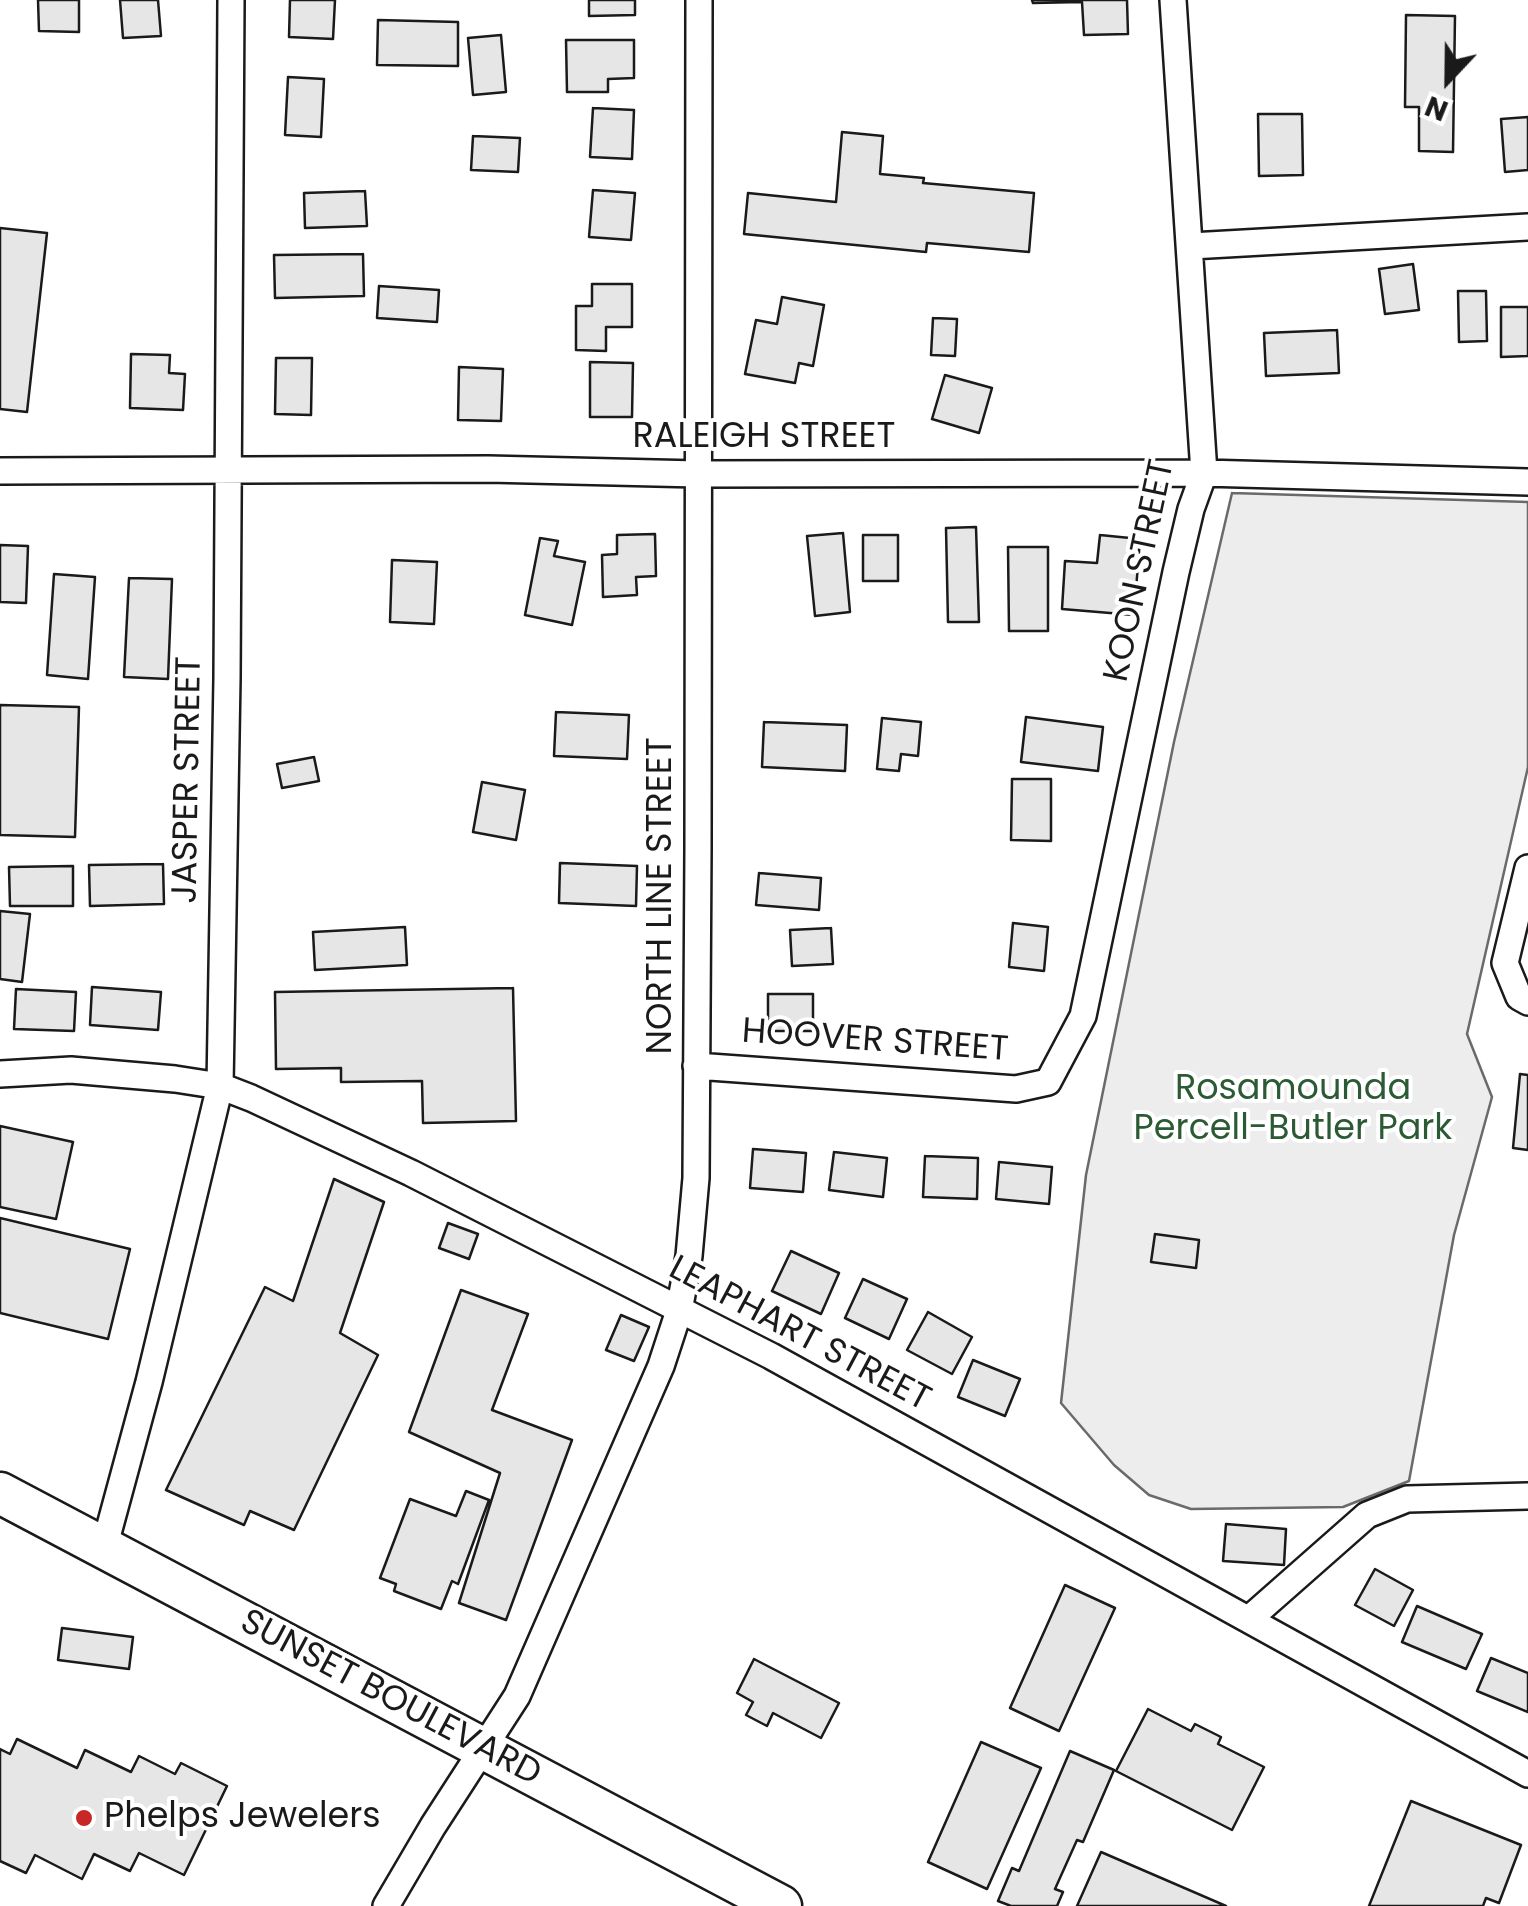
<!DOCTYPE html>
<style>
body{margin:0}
#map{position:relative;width:1528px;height:1906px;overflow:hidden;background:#fff;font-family:Poppins,sans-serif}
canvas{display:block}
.north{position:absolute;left:1398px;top:30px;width:100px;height:100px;-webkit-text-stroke:8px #fff;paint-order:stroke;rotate:202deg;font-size:28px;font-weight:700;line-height:40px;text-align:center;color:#1a1a1a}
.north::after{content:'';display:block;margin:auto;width:35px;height:45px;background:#1a1a1a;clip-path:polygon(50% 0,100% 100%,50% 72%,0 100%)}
</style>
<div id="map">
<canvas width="1528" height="1906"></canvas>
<div class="north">N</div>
</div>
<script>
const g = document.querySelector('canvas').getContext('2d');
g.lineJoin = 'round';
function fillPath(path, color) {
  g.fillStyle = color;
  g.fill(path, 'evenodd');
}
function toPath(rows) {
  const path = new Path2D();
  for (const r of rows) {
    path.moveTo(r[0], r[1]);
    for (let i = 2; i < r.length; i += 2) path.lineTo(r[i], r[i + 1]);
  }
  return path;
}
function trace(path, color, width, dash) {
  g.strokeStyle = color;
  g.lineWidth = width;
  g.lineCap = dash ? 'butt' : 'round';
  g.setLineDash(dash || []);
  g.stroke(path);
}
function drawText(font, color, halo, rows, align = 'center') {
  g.font = font + ' Poppins,sans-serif';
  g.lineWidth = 8;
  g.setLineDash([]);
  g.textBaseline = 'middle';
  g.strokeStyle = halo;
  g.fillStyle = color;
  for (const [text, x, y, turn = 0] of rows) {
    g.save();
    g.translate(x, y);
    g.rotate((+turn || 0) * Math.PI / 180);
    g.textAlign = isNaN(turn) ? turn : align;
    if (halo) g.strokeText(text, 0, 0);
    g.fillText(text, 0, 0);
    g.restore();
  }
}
const green = toPath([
 [1232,493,1528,502,1528,767,1467,1034,1492,1097,1454,1235,1409,1481,1343,1507,1191,1509,1149,1495,1114,1465,1061,1403,1086,1175,1174,742,1232,493]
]);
fillPath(green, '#ededed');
trace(green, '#6a6a6a', 2.5);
const building = toPath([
 [38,0,79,0,79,32,39,31,38,0],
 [120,0,158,0,161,36,123,38,120,0],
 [290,0,335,0,333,39,289,37,290,0],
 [589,0,635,0,635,15,589,16,589,0],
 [1032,0,1127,0,1128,34,1084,35,1082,2,1033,3,1032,0],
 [1406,15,1455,16,1453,152,1419,151,1419,107,1405,107,1406,15],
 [378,20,458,22,458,66,377,65,378,20],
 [501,35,506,92,473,95,468,38,501,35],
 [566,40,634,40,634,78,608,79,608,92,567,92,566,40],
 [288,77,324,79,321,137,285,135,288,77],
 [593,108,634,110,632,159,590,157,593,108],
 [1258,114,1302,114,1303,175,1259,176,1258,114],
 [1528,117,1528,170,1505,172,1501,119,1528,117],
 [842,132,883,136,880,174,924,178,923,183,1034,193,1029,252,927,243,926,252,744,234,748,193,836,202,842,132],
 [473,136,520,138,518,172,471,170,473,136],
 [593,190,635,193,631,240,589,237,593,190],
 [365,191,367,226,305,228,304,193,365,191],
 [0,228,47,233,27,412,0,409,0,228],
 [363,254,364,296,275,298,274,255,363,254],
 [1413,264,1419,310,1385,314,1379,269,1413,264],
 [592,284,632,284,632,327,606,327,606,351,576,350,576,306,592,306,592,284],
 [379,286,439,290,437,322,377,318,379,286],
 [1458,291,1486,291,1487,341,1459,342,1458,291],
 [782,297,824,305,813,366,799,363,795,383,745,374,756,320,777,324,782,297],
 [1501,307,1528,307,1528,356,1501,357,1501,307],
 [933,318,957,319,955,356,931,355,933,318],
 [1337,330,1339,373,1266,376,1264,333,1337,330],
 [131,354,170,355,169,373,185,374,183,410,130,408,131,354],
 [276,358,312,358,311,415,275,414,276,358],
 [590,362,633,363,632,417,590,417,590,362],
 [459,367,503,369,501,421,458,420,459,367],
 [945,375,992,388,979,433,932,419,945,375],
 [976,527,979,622,948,622,946,528,976,527],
 [843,533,850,612,815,616,807,536,843,533],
 [655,534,656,576,636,577,637,595,603,597,602,555,617,554,617,535,655,534],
 [863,535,898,535,898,581,863,581,863,535],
 [1100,535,1140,539,1134,615,1062,609,1065,561,1097,563,1100,535],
 [540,538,558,541,554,556,585,562,572,625,525,615,540,538],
 [0,545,28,546,26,603,0,602,0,545],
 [1008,547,1048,547,1048,631,1009,631,1008,547],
 [392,560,437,562,434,624,390,622,392,560],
 [54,574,95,577,88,679,47,675,54,574],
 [129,578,172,579,168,679,124,677,129,578],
 [0,705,79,707,75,837,0,835,0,705],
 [556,712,629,715,627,759,554,756,556,712],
 [1026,717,1103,727,1098,771,1021,762,1026,717],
 [882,718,921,722,918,756,901,754,899,771,877,769,882,718],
 [764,722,847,725,845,771,762,767,764,722],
 [314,757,319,781,282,788,277,764,314,757],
 [1012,779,1051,779,1051,841,1011,840,1012,779],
 [482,782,525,790,516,840,473,832,482,782],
 [560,863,637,866,636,906,559,903,560,863],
 [163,864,164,904,90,906,89,865,163,864],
 [73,866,73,906,10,906,9,867,73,866],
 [759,873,821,878,819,910,756,905,759,873],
 [0,911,30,914,22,982,0,979,0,911],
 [1013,923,1048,927,1044,971,1009,967,1013,923],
 [405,927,407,965,315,970,313,932,405,927],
 [831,928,833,964,792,966,790,930,831,928],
 [92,987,161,992,158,1030,90,1025,92,987],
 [513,988,516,1121,423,1123,422,1081,341,1082,341,1068,276,1069,275,992,513,988],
 [16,989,76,992,74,1031,14,1029,16,989],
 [768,994,813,994,813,1031,768,1031,768,994],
 [1520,1074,1528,1075,1528,1150,1513,1148,1520,1074],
 [0,1126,73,1142,56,1219,0,1207,0,1126],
 [753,1149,806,1153,803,1192,750,1188,753,1149],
 [834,1152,887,1158,883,1197,829,1190,834,1152],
 [925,1156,978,1158,977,1199,923,1197,925,1156],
 [999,1162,1052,1167,1049,1204,996,1199,999,1162],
 [334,1179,384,1202,340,1333,378,1355,294,1530,250,1511,244,1525,166,1490,265,1287,293,1301,334,1179],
 [0,1218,130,1249,108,1339,0,1313,0,1218],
 [448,1223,478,1234,469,1259,439,1248,448,1223],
 [1155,1234,1199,1240,1196,1268,1151,1262,1155,1234],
 [791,1251,839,1273,821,1314,772,1291,791,1251],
 [863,1279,907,1299,889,1339,845,1318,863,1279],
 [461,1290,528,1314,492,1410,572,1440,506,1620,459,1603,500,1473,409,1432,461,1290],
 [928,1312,972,1337,952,1374,907,1350,928,1312],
 [621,1315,649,1327,634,1361,606,1350,621,1315],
 [973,1360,1020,1379,1005,1416,958,1397,973,1360],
 [466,1491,489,1500,458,1584,452,1581,441,1609,394,1591,396,1584,380,1578,410,1499,456,1516,466,1491],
 [1226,1524,1286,1529,1284,1565,1223,1561,1226,1524],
 [1375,1569,1413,1590,1394,1626,1355,1605,1375,1569],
 [1065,1585,1115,1608,1059,1731,1010,1708,1065,1585],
 [1417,1606,1482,1634,1466,1669,1402,1642,1417,1606],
 [62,1628,133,1637,129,1669,58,1660,62,1628],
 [1491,1658,1528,1673,1528,1712,1477,1691,1491,1658],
 [754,1659,839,1703,821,1738,773,1713,767,1726,746,1715,753,1702,737,1693,754,1659],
 [1148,1709,1191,1731,1195,1724,1221,1737,1218,1744,1264,1767,1232,1830,1116,1771,1148,1709],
 [17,1739,77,1768,85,1750,131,1772,139,1756,175,1774,181,1763,227,1786,184,1875,139,1853,130,1871,94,1854,82,1879,35,1855,26,1873,0,1861,0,1749,10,1754,17,1739],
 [981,1742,1041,1768,987,1889,928,1862,981,1742],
 [1070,1751,1114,1770,1083,1842,1077,1840,1055,1889,1063,1892,1057,1906,1011,1906,998,1901,1012,1868,1019,1871,1070,1751],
 [1411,1801,1521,1845,1499,1903,1486,1898,1483,1906,1369,1906,1411,1801],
 [1101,1852,1226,1906,1077,1906,1101,1852]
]);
fillPath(building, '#e6e6e6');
trace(building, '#1a1a1a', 2.5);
const street = toPath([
 [1191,246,1528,227],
 [0,471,488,469,698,474,1204,473,1528,482],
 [1528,868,1505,963,1519,997,1528,1002],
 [696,1066,1016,1089,1048,1082,1083,1016,1176,572,1191,509,1204,473,1173,0],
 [0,1074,71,1070,175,1079,220,1086,251,1098,411,1173,771,1356,1528,1774],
 [104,1548,149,1382,220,1086,227,678,231,0],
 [1249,1619,1367,1515,1407,1499,1528,1496],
 [386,1906,433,1826,517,1696,661,1366,679,1311,689,1256,696,1178,698,848,699,0]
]);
const primary = toPath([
 [0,1493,781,1906]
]);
trace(street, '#1a1a1a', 30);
trace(primary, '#1a1a1a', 45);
trace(street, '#fff', 25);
trace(primary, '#fff', 40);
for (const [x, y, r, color] of [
 [84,1818,10,"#c62828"]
]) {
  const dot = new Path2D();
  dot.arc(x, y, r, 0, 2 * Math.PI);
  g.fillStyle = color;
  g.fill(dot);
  trace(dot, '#fff', 4);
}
drawText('35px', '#1a1a1a', '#fff', [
 ["RALEIGH STREET",764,438],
 ["KOON STREET",1141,571,-78],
 ["JASPER STREET",189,780,-89],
 ["NORTH LINE STREET",662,896,-90],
 ["HOOVER STREET",875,1042,4],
 ["LEAPHART STREET",799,1335,28],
 ["SUNSET BOULEVARD",390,1699,28]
]);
drawText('35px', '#2b5a34', '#fff', [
 ["Rosamounda",1293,1090],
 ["Percell-Butler Park",1293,1130]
]);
drawText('35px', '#1a1a1a', '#fff', [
 ["Phelps Jewelers",104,1818]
], 'left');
</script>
